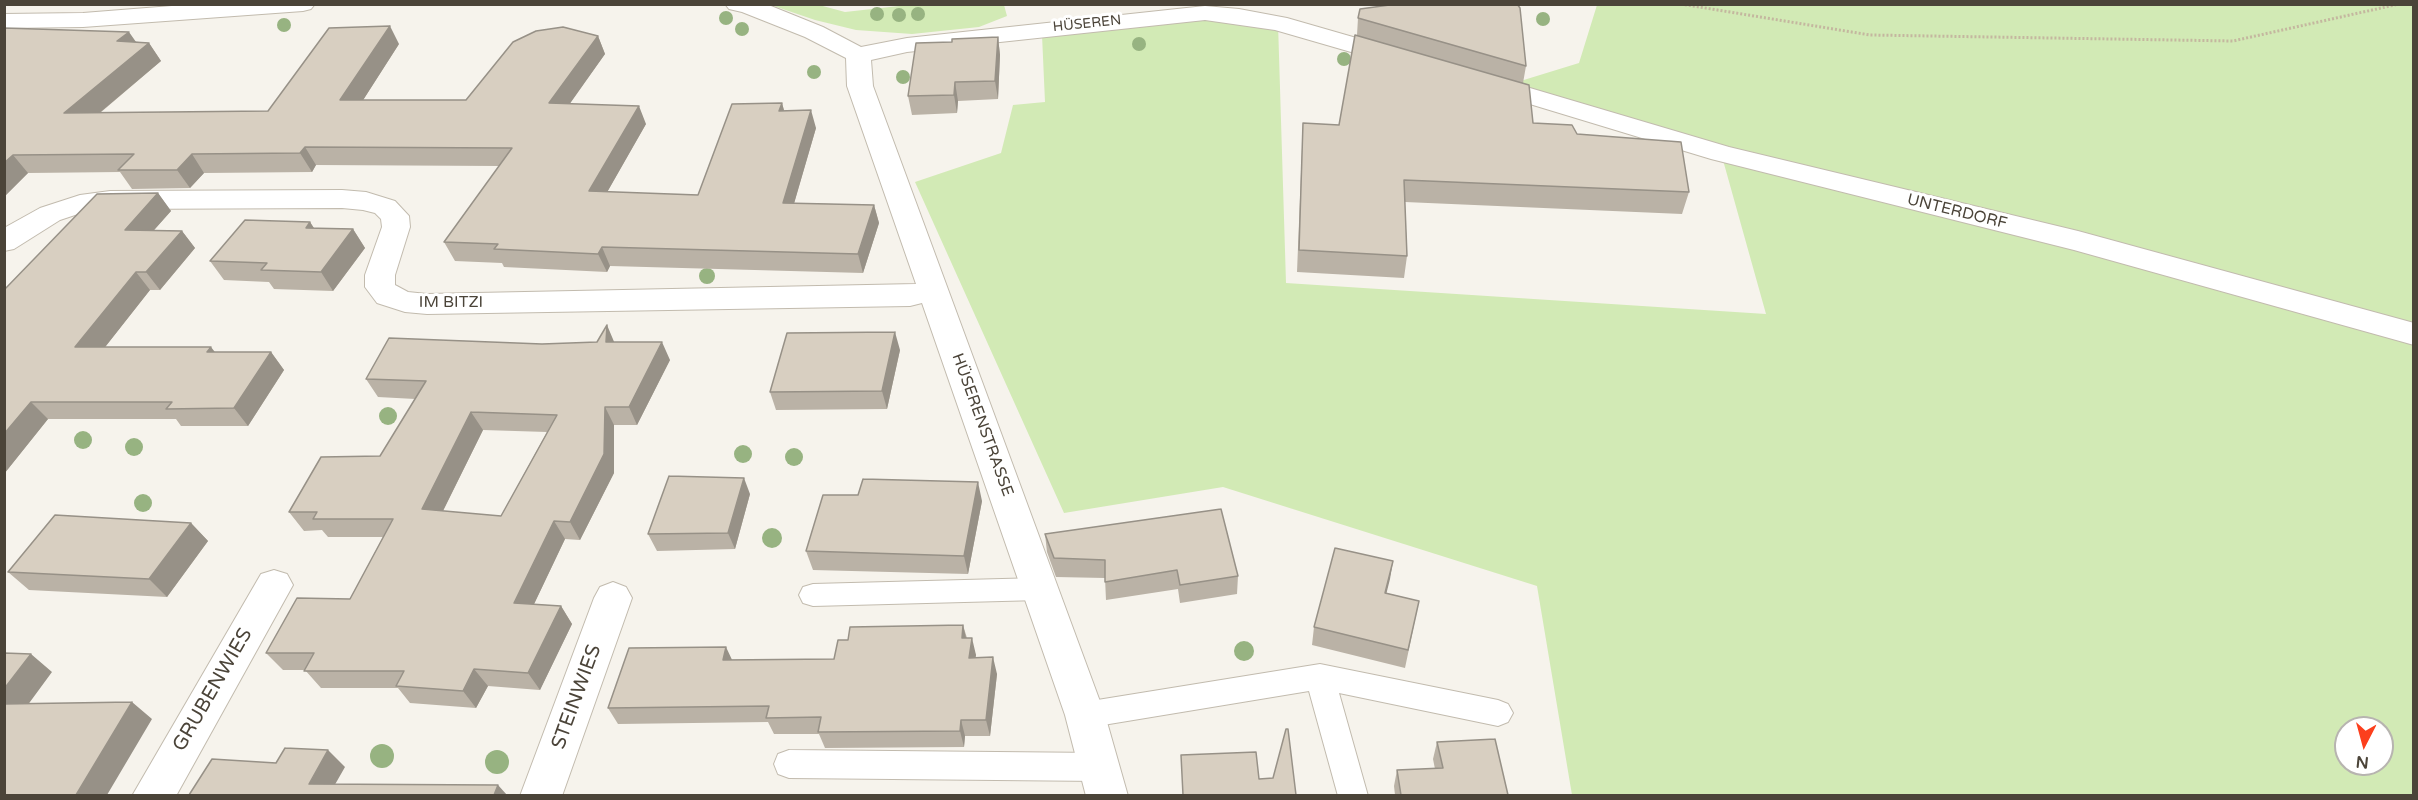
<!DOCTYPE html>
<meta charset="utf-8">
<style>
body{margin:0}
#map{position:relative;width:2418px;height:800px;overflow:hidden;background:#f6f3ec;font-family:"Varela Round",sans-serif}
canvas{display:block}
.frame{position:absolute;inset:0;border:6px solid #4b4439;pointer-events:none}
.north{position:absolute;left:2334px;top:716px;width:60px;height:60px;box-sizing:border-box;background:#fff;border:2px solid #b7b4b0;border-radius:50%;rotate:186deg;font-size:16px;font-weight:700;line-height:24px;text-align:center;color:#4b4439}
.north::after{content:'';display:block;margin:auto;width:21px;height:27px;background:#fc3f1d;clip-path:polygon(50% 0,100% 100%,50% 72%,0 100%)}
</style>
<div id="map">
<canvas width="2418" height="800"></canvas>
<div class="frame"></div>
<div class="north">N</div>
</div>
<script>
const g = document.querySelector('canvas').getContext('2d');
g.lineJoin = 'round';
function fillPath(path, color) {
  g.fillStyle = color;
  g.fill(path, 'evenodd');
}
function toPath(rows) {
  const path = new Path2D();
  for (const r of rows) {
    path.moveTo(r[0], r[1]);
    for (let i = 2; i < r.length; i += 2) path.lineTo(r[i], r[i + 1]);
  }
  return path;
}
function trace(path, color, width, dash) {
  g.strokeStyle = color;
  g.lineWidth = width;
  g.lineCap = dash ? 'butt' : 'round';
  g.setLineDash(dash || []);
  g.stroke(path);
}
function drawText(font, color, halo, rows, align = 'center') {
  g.font = font + ' "Varela Round",sans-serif';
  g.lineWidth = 6;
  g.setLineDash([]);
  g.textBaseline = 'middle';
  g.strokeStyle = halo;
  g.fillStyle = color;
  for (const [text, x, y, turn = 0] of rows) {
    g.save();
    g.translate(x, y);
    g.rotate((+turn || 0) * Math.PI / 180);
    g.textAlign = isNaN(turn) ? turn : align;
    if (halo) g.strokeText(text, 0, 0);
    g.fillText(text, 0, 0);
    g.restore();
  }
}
fillPath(toPath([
 [908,5,1004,5,1007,16,979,27,912,34,856,30,815,20,771,5,819,5,845,12],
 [1597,5,2413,5,2413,795,1572,795,1537,586,1223,487,1064,513,915,182,1001,153,1013,105,1045,102,1042,35,1239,16,1278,23,1286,283,1766,314,1721,153,1501,87,1579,63],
 [2346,728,2382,728,2382,764,2346,764]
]), '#d2eab5');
const lane = toPath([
 [1040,578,1050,581,1054,589,1050,597,1040,600,813,606,803,603,799,595,803,587,813,584,1040,578],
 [1320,664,1498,700,1508,704,1513,713,1508,722,1498,726,1339,693,1368,796,1338,796,1309,691,1085,728,1075,724,1070,715,1075,706,1085,702,1320,664],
 [789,750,1100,753,1111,757,1115,767,1111,777,1100,781,789,778,778,774,774,764,778,754,789,750]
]);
const street = toPath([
 [197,4,315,4,311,9,303,11,83,27,4,28,4,14,83,13,197,4],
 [725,4,766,4,823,27,861,47,907,38,1205,6,1239,9,1287,18,1405,52,1409,57,1405,62,1396,65,1275,30,1205,20,907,52,871,60,873,86,1105,715,1128,796,1086,796,1065,715,922,303,910,306,427,314,405,312,377,303,365,287,365,275,382,227,381,219,375,213,363,210,342,208,110,209,84,212,60,220,14,249,4,251,4,228,40,208,80,195,110,191,342,190,366,192,395,201,409,216,410,227,395,275,395,285,408,292,427,294,916,284,847,86,846,58,805,37,742,12,729,9,725,4],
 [1486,75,1729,147,2078,231,2414,323,2414,345,2074,250,1711,159,1477,88,1473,83,1477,78,1486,75],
 [274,570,287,574,293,585,176,796,132,796,261,574,274,570],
 [613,582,626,587,632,598,562,796,520,796,594,598,600,587,613,582]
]);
trace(lane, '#c2bbae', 2);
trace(street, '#c2bbae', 2);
trace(toPath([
 [1681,4,1870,35,2233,41,2399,4]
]), '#c4b79f', 3, [2, 2]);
fillPath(lane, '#fff');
fillPath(street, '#fff');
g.fillStyle = '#97b381';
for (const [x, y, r] of [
 [877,14,7],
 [918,14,7],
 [899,15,7],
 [726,18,7],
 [1543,19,7],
 [284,25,7],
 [742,29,7],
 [1139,44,7],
 [1344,59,7],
 [814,72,7],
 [903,77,7],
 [707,276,8],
 [388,416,9],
 [83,440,9],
 [134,447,9],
 [743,454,9],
 [794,457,9],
 [143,503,9],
 [772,538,10],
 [1244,651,10],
 [382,756,12],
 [497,762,12]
]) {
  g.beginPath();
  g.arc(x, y, r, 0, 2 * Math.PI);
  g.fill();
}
fillPath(toPath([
 [1358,18,1526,66,1523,83,1533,123,1577,134,1689,192,1682,214,1405,202,1407,256,1404,278,1297,272,1303,123,1339,125,1357,35],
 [4,28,149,43,161,61,100,113,268,111,399,44,363,100,466,100,598,36,605,54,569,104,646,124,607,192,698,195,782,103,784,111,816,128,794,203,874,205,879,223,863,273,610,266,607,272,504,267,502,263,455,261,444,242,499,166,316,165,312,172,204,173,190,188,132,189,120,172,28,173,4,197],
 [998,37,1000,55,998,99,958,101,957,113,912,115,908,96,952,42],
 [158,193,171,211,154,230,182,231,195,248,160,290,150,290,105,347,215,352,271,352,284,370,248,426,181,426,176,419,48,419,4,474,4,290],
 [310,222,314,228,353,229,365,248,333,291,274,289,269,282,224,280,210,261],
 [615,342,670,360,637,425,614,425,614,473,580,540,565,539,534,604,561,606,572,624,540,690,488,686,476,708,410,703,398,688,321,688,305,670,283,670,266,653,350,599,383,537,328,537,322,530,304,531,289,512,380,456,415,399,378,397,366,379,542,344],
 [483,430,547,432,501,516,443,511],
 [900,350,887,409,776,410,770,392],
 [750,494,735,549,657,551,648,534],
 [982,501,968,574,813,570,806,551],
 [191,523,208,541,167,597,29,590,8,572],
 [1045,534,1238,576,1237,594,1180,603,1178,589,1106,600,1105,578,1056,577,1047,552],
 [1393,561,1386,593,1419,601,1405,668,1312,645,1314,627],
 [963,625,967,638,976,655,975,658,997,674,990,736,965,736,964,747,825,748,819,734,774,734,768,722,618,724,608,708,732,660,834,659,848,640],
 [1437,742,1508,795,1395,795,1394,786,1397,770,1435,769,1433,759]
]), '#bab2a6');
fillPath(toPath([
 [390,26,399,44,351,119,340,100],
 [129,32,141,49,117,41],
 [598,36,605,54,557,122,549,103],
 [998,37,1000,55,998,99,995,81],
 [149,43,161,61,78,131,64,113],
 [955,82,958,101,957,113,954,95],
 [782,103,787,121,779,111],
 [639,106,646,124,597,210,589,191],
 [811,110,816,128,789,221,783,203],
 [305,147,316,165,312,172,300,153],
 [192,154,204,173,190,188,177,170],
 [13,155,28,173,4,197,4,163],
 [158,193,171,211,139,247,125,230],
 [874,205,879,223,863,273,858,254],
 [310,222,322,241,306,228],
 [353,229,365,248,333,291,321,272],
 [182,231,195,248,160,290,146,272],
 [602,247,610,266,607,272,598,254],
 [136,272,150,290,91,365,75,347],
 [607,325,615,344,606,342],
 [895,332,900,350,887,409,882,391],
 [662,342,670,360,637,425,629,407],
 [211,347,225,365,207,352],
 [271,352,284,370,248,426,234,408],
 [31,402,48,419,4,474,4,434],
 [605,407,614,425,614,473,580,540,570,522],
 [471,412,483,430,435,527,422,509],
 [744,478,750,494,735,549,728,533],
 [978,482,982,501,968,574,964,556],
 [554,521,565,539,526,621,514,603],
 [191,523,208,541,167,597,149,579],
 [1393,561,1390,579,1382,611,1385,593],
 [561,606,572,624,540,690,528,673],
 [963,625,967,642,962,638],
 [972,638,976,655,973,674,969,658],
 [726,647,734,664,723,660],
 [31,654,52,672,16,721,4,712,4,689],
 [993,657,997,674,990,736,986,720],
 [474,669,488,686,476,708,463,691],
 [132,702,152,719,107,795,76,795],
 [961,720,965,736,964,747,960,731],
 [328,750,345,767,329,795,309,784],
 [498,785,507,795,494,795]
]), '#979187');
const building = toPath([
 [1397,4,1517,4,1520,8,1526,66,1358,18,1360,9,1397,4],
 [390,26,340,100,466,100,513,42,536,31,563,27,598,36,549,103,639,106,589,191,698,195,732,104,782,103,779,111,811,110,783,203,874,205,858,254,602,247,598,254,494,249,498,244,444,242,512,148,305,147,300,153,192,154,177,170,118,170,134,154,13,155,4,163,4,28,129,32,117,41,149,43,64,113,268,111,329,28,390,26],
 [1355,35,1529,85,1533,123,1572,125,1577,134,1681,142,1689,192,1404,180,1407,256,1299,250,1303,123,1339,125,1355,35],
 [998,37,995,81,955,82,954,95,908,96,916,43,952,42,952,39,998,37],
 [158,193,125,230,182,231,146,272,136,272,75,347,211,347,207,352,271,352,234,408,166,409,172,402,31,402,4,434,4,290,97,194,158,193],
 [245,220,310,222,306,228,353,229,321,272,261,270,267,263,210,261,245,220],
 [607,325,606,342,662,342,629,407,605,407,604,454,570,522,554,521,514,603,561,606,528,673,474,669,463,691,396,686,404,671,304,671,314,653,266,653,297,598,350,599,393,519,313,519,317,512,289,512,321,457,380,456,426,381,366,379,389,338,542,344,597,342,607,325],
 [471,412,557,415,501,516,422,509,471,412],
 [895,332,882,391,770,392,787,333,895,332],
 [669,476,744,478,728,533,648,534,669,476],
 [863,479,978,482,964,556,806,551,823,495,858,495,863,479],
 [1221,509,1238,576,1180,585,1177,570,1105,582,1105,560,1054,558,1045,534,1221,509],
 [55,515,191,523,149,579,8,572,55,515],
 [1335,548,1393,561,1385,593,1419,601,1408,650,1314,627,1335,548],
 [963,625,962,638,972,638,969,658,993,657,986,720,961,720,960,731,818,732,821,717,766,718,769,706,608,708,629,648,726,647,723,660,834,659,838,640,848,640,850,627,963,625],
 [4,653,31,654,4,689,4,653],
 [132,702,76,795,4,795,4,704,132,702],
 [1286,729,1288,729,1296,795,1183,795,1181,755,1256,752,1259,779,1273,778,1286,729],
 [1495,739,1508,795,1401,795,1397,770,1443,768,1437,742,1495,739],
 [285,748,328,750,309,784,498,785,494,795,189,795,212,759,276,763,285,748]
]);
fillPath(building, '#d8cfc1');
trace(building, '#979187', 1.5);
drawText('14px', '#4b4439', '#fff', [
 ["HÜSEREN",1087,24,-6]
]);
drawText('16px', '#4b4439', '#fff', [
 ["UNTERDORF",1957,212,14],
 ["IM BITZI",451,303],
 ["HÜSERENSTRASSE",982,425,70]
]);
drawText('20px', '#4b4439', '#fff', [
 ["GRUBENWIES",213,690,-60],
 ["STEINWIES",577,697,-70]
]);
</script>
